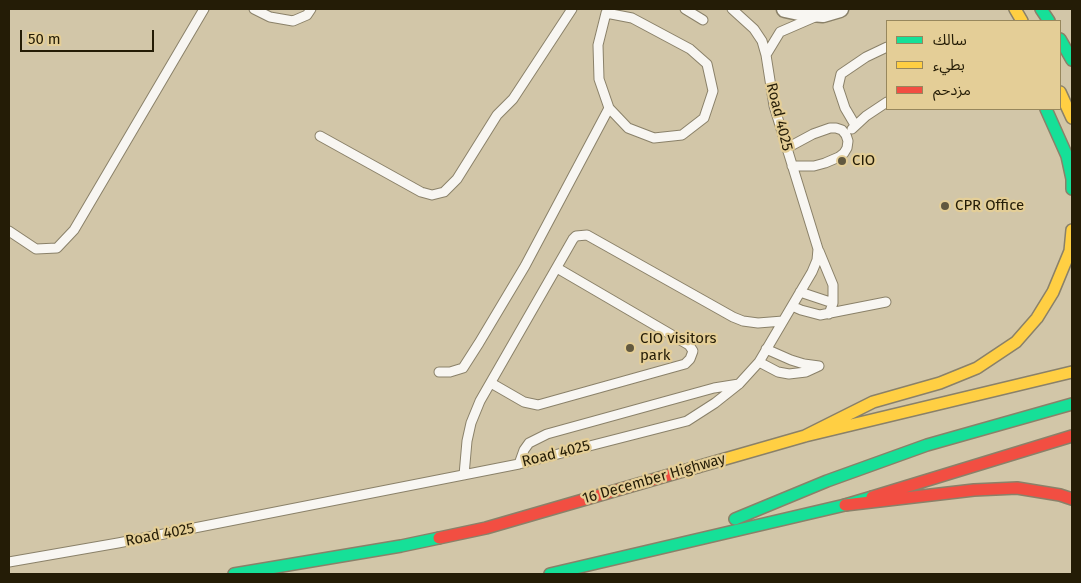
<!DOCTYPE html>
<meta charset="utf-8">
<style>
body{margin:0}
#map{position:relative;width:1081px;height:583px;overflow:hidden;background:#d2c6a8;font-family:"Fira Sans","Noto Sans Arabic",sans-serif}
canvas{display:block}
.frame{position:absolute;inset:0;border:10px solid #241c06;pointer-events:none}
.legend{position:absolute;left:886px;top:20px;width:175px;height:90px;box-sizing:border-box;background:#e4ce97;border:1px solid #97875d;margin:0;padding:6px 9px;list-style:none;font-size:15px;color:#241c06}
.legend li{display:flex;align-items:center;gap:10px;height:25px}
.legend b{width:25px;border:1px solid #97875d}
.scale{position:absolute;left:20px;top:30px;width:134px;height:22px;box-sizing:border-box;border:2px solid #241c06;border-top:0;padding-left:6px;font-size:15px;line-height:18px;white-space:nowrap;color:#241c06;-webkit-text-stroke:4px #e4ce97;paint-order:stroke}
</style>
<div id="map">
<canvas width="1081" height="583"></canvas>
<div class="frame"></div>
<ul class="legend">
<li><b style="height:6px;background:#16e098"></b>سالك</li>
<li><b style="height:6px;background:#ffcf43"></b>بطيء</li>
<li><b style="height:6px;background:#f24e42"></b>مزدحم</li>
</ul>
<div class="scale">50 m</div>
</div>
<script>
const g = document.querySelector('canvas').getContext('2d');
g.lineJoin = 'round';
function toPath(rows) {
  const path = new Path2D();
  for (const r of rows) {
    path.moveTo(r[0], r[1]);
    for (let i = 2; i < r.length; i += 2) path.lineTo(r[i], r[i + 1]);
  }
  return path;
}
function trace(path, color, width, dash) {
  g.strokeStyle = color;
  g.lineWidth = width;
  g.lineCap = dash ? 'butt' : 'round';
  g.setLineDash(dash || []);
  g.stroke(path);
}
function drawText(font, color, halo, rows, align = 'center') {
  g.font = font + ' "Fira Sans",sans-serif';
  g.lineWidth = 4.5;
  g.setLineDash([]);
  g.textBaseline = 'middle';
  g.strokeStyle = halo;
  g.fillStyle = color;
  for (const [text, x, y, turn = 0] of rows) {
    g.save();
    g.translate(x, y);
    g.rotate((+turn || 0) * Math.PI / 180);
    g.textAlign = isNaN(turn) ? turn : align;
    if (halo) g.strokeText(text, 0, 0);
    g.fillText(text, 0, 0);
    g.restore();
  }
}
const lane = toPath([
 [254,9,270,17,293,21,307,15,311,9],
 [685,9,703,20],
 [606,13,632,18,690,49,707,64,713,91,704,118,682,135,654,138,628,128,609,108,599,79,598,45,606,13,608,9],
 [766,55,780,32,817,16],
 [855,125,845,108,838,87,841,74,866,57,887,47],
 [852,129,866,116,887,102],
 [320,136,421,192,432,195,444,192,457,179,497,115,513,99,572,9],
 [787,148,813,134,830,128,836,128,842,130,846,135,848,141,847,148,844,153,839,157,825,163,814,166,792,166],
 [9,231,36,249,57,248,74,230,204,9],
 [819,251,833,285,833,303,829,314],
 [800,292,833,303],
 [792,306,801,310,820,315,886,302],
 [766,349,791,360,804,364,819,366],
 [759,362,778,372,789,374,806,372,819,366],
 [439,372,450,372,463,368,479,343,525,266,609,108],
 [491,383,524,402,538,405,685,364,690,359,693,351,689,345,557,268],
 [519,464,524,450,529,443,547,434,714,388,739,384],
 [464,475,467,441,471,423,480,401,573,239,576,236,587,235,733,317,743,321,758,323,783,321],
 [9,562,118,543,519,464,687,421,715,403,739,384,759,362,812,272,817,260,818,249,774,106,766,55,762,41,754,29,732,9]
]);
const street = toPath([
 [785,9,799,12,823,14,840,9]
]);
const fast = toPath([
 [1041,9,1049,21],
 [1060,39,1072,60],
 [1046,109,1067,156,1072,179,1072,189],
 [735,519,827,481,927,445,1072,404],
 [234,574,401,546,439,538],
 [550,574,845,505,872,497]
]);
const slow = toPath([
 [1015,9,1022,21],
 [1060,92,1072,118],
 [805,436,873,402,940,383,977,368,1016,342,1037,318,1053,292,1070,251,1072,230],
 [697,467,805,436,1072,372]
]);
const jam = toPath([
 [872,497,1072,436],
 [845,505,974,490,1017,488,1060,495,1072,499],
 [439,538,486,528,697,467]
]);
trace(lane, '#8a8169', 11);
trace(street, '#8a8169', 19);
trace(fast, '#8a8169', 14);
trace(slow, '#8a8169', 14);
trace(jam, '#8a8169', 14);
trace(lane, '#f8f6f2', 9);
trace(street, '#f8f6f2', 16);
trace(fast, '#16e098', 11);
trace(slow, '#ffcf43', 11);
trace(jam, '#f24e42', 11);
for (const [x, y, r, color] of [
 [842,161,5,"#61583f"],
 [945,206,5,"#61583f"],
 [630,348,5,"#61583f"]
]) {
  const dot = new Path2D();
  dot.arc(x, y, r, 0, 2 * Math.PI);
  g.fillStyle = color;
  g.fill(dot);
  trace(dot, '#e4ce97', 2);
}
drawText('15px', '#241c06', '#e4ce97', [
 ["Road 4025",779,117,76],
 ["Road 4025",556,454,-14],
 ["16 December Highway",654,479,-16],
 ["Road 4025",160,535,-11]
]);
drawText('15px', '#241c06', '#e4ce97', [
 ["CIO",852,161],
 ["CPR Office",955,206],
 ["CIO visitors",640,339],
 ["park",640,356]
], 'left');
</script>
